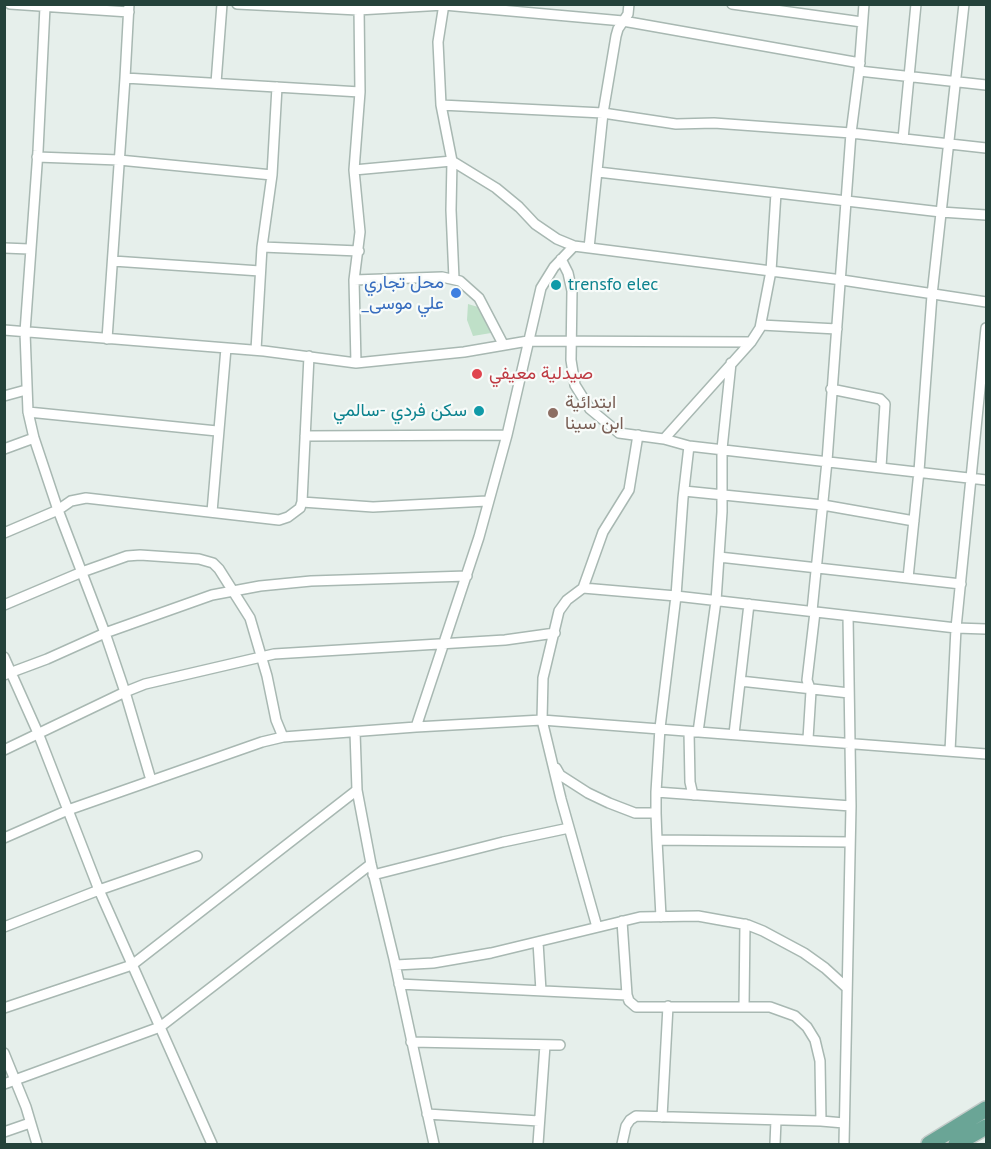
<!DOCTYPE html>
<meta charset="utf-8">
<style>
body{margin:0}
#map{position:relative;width:991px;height:1149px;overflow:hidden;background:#e6efeb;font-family:"PT Sans",sans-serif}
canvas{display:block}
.frame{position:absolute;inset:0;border:6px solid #24423a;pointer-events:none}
</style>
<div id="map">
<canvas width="991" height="1149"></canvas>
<div class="frame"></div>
</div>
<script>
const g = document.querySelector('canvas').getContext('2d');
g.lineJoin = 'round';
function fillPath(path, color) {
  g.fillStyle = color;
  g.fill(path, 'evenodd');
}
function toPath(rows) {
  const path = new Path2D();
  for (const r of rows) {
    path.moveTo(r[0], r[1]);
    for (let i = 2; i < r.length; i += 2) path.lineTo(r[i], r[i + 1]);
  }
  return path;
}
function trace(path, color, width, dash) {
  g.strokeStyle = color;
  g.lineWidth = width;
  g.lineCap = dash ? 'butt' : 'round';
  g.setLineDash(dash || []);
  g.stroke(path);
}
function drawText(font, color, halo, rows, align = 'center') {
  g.font = font + ' "PT Sans",Vazirmatn,sans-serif';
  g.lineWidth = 4.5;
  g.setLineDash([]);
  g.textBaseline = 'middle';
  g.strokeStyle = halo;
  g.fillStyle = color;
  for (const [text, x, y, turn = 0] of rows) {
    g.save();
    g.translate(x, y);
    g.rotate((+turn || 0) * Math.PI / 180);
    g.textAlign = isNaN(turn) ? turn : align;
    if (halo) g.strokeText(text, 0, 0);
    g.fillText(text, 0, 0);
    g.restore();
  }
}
fillPath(toPath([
 [468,304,478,307,491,333,473,336,467,320]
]), '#bfe0c8');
const street = toPath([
 [10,4,129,12],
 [129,4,125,78,360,92],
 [237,4,358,10,444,5,623,21,860,63],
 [444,4,438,42,441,105,452,161,451,210,454,279],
 [732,4,862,22],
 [859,71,986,85],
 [216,83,222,4],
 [441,105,603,113,676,124,714,123,851,133,986,148],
 [903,139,916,4],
 [37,157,119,160,272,175],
 [354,170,452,161,496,188,519,207,535,224,557,239,574,246,842,280,986,302],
 [598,172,941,212,986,215],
 [262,247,359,251],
 [4,248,29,249],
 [589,248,603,113,616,36,618,29,628,14,629,4],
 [561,259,568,273,572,291,571,360,575,385,590,409,619,433,664,439,689,446,986,480],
 [113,261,260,271],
 [354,280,442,277,460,281,479,298,503,344],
 [761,325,837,329],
 [4,330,264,351,356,363,464,352,528,341,751,342],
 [107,339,125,78],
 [256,350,262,247,272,175,277,87],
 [356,363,354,280,360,232,354,170,360,92,359,7],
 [831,389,880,399,885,404,881,467],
 [4,396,26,390],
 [28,412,217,431],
 [305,436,507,435],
 [664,439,751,342,760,328,771,271,776,193],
 [4,449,34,438],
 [684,491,823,505,914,521],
 [302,502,373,507,487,501],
 [212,512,226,348],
 [4,533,58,510,71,501,86,498,279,520,288,517,300,508,302,502,309,356],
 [719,557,961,584],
 [908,578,919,471,932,295,964,4],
 [583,588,676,596,956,628,986,629],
 [4,605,82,572,127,556,140,555,199,559,213,563,219,569,250,618,267,676,276,720,283,737],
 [812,611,827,461,851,133,859,71,864,4],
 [4,657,38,733,99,890,212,1144],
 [4,675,47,659,105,633,212,595,260,586,311,581,467,576],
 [740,681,849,693],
 [416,727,479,537,507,435,541,288,554,267,574,246],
 [355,732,357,790,371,864,394,959,434,1144],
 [734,734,749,604],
 [808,739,811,691,807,680,815,612],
 [4,750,125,692,105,633,58,510,34,438,28,412,25,332,38,151,45,7],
 [950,751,956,628,986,328],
 [556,768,560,775,588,793,609,803,635,813,656,813,656,792,851,806],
 [151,780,125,692,145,684,274,654,505,640,555,633],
 [656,792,660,728,676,596,683,498,689,446],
 [693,795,690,782,689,732,698,732,716,601,722,512,722,449,731,363],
 [656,813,657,840,850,842],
 [4,838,68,810,262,742,283,737,416,727,542,720,986,754],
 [657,840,661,917],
 [373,875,503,842,569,828],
 [4,927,99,890,197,856],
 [597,927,561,799,542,720,543,678,559,611,567,600,583,588,603,532,629,490,638,435],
 [538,942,541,991],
 [396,965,433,963,491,953,640,917,698,916,748,925,763,931,804,953,825,968,847,988],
 [399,984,627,995,622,921],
 [627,995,629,1001,636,1007,770,1007,795,1016,807,1027,815,1040,820,1061,821,1121,844,1123],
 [744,1006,745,924],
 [4,1008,132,965,357,790],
 [411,1042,560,1045],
 [4,1053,26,1107,37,1144],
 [4,1084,160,1027,371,864],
 [427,1114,539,1121],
 [662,1117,668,1006],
 [4,1132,30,1123],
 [538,1144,545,1045],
 [622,1144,626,1126,630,1120,636,1116,821,1121],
 [775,1144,776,1120],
 [844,1144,851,806,848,616]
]);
const primary = toPath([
 [929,1144,986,1109],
 [956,1144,986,1127]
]);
trace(street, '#a8b8b2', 12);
trace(primary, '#c2cac8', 18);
trace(street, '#fff', 9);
trace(primary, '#6aa596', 15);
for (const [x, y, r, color] of [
 [556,285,6,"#0f9aa8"],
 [456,293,6,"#3f7fe0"],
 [477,374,6,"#e0444e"],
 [479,411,6,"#0f9aa8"],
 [553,413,6,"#8d6e63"]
]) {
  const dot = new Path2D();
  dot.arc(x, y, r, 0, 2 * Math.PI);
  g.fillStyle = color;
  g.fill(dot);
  trace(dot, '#f7fbf9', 2);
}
drawText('18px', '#366cbe', '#f7fbf9', [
 ["محل تجاري",444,283],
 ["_علي موسى",444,304]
], 'right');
drawText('18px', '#0d838f', '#f7fbf9', [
 ["trensfo elec",568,285],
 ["سكن فردي -سالمي",467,411,"right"]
], 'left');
drawText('18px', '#be3a42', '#f7fbf9', [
 ["صيدلية معيفي",489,374]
], 'left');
drawText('18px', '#785e54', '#f7fbf9', [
 ["ابتدائية",565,403],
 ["ابن سينا",565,424]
], 'left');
</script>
